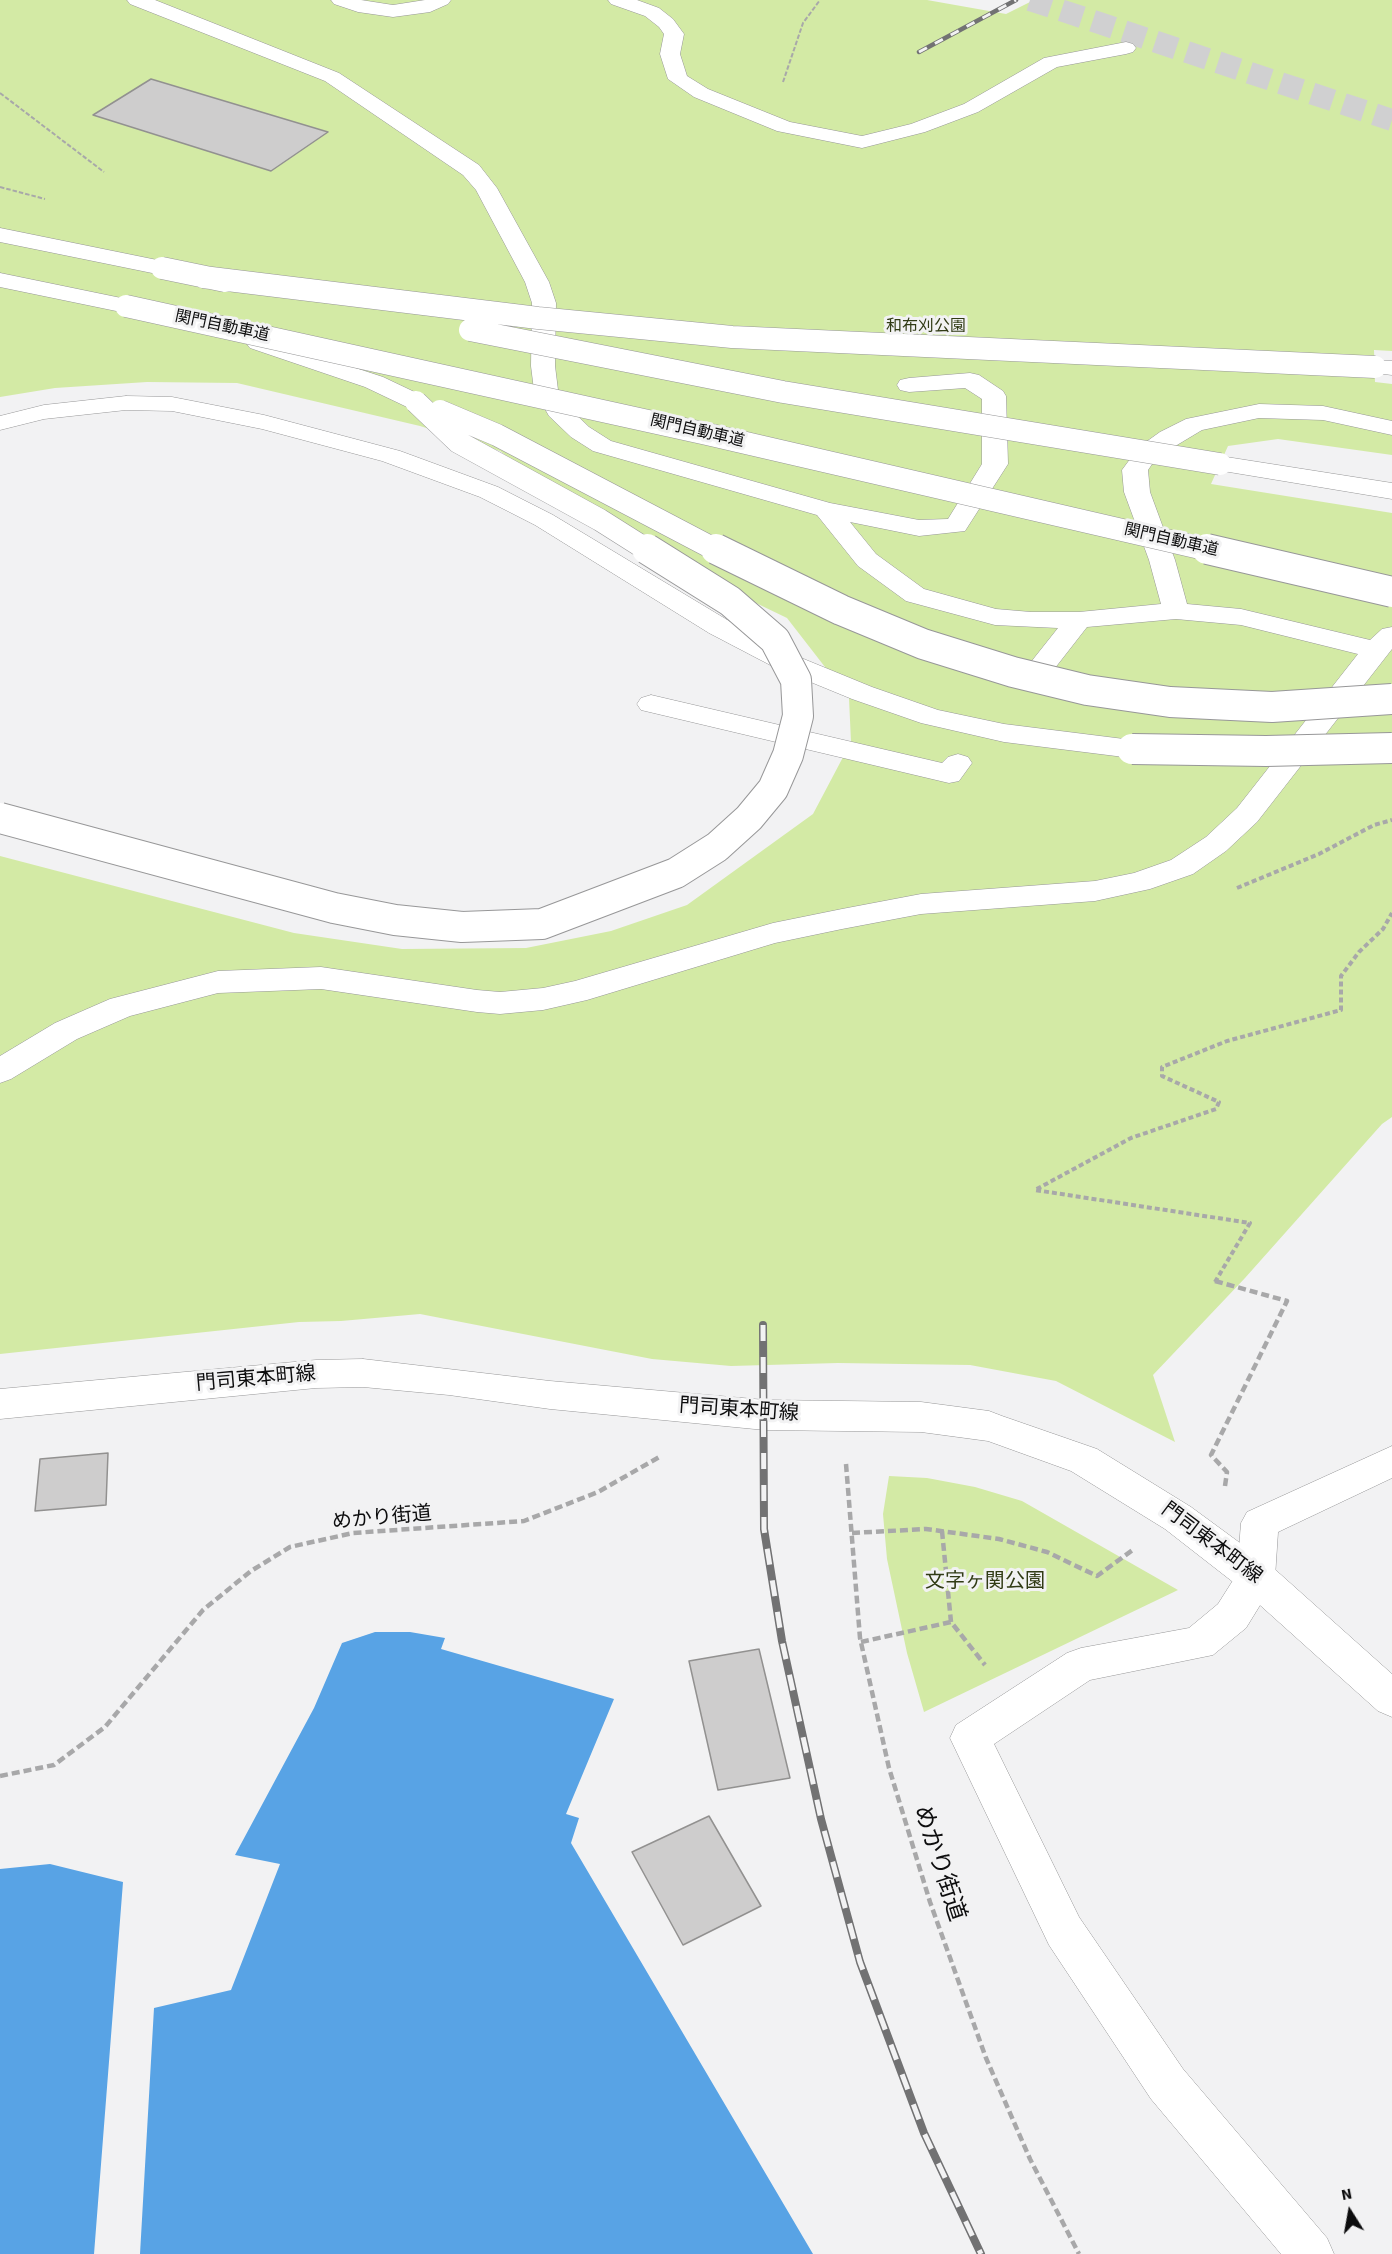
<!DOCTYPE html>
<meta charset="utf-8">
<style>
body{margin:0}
#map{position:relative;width:1392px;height:2254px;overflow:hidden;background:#f2f2f3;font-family:"Source Sans 3",sans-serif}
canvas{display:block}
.north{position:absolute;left:1320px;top:2182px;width:60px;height:60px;-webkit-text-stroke:4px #f2f2f3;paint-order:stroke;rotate:349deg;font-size:16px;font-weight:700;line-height:24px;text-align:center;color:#0d0d0e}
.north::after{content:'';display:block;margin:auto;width:21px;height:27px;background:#0d0d0e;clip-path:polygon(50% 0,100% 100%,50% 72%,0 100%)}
</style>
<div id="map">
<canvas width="1392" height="2254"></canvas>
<div class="north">N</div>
</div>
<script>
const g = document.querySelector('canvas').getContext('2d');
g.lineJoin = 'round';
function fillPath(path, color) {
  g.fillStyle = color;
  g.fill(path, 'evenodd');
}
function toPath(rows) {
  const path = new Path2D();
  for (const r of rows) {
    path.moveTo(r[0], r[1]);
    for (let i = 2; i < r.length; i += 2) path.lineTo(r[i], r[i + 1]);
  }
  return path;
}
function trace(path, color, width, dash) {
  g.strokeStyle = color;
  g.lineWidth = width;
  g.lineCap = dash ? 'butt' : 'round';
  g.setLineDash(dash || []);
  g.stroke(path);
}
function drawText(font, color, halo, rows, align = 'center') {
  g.font = font + ' "Source Sans 3","Noto Sans JP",sans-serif';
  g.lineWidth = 6;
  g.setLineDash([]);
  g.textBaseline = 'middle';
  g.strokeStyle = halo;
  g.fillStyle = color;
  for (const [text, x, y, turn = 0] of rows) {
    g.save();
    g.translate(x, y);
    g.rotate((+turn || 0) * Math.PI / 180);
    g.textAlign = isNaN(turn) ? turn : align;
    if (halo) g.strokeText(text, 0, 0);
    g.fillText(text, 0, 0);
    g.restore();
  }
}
fillPath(toPath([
 [0,0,927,0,1006,14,1034,0,1392,0,1392,351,1374,350,1375,382,1392,384,1392,455,1278,439,1228,446,1211,484,1392,513,1392,1117,1382,1124,1245,1278,1153,1375,1175,1442,1056,1381,970,1365,838,1363,731,1366,652,1359,420,1314,341,1321,299,1322,0,1354,0,856,294,933,402,949,526,948,611,931,687,905,813,814,851,742,849,698,787,618,590,523,500,451,420,426,237,383,147,382,55,388,0,397],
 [889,1476,927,1478,975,1487,1022,1501,1178,1590,924,1712,907,1653,887,1559,883,1514]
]), '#d3eaa5');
fillPath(toPath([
 [375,1632,410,1632,445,1638,441,1649,614,1699,566,1814,579,1818,571,1843,813,2254,140,2254,154,2008,231,1990,280,1864,235,1855,314,1708,342,1643],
 [50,1864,123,1882,94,2254,0,2254,0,1869]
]), '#58a3e5');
const building = toPath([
 [151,79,328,132,271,171,93,115,151,79],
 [108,1453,106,1505,35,1511,40,1459,108,1453],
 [759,1649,790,1778,718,1790,689,1661,759,1649],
 [709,1816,761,1906,683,1945,632,1852,709,1816]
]);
fillPath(building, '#cecdcd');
trace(building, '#929190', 1.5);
trace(toPath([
 [1030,0,1392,120]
]), '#d0d0d1', 22, [22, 11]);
const service = toPath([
 [127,0,155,0,339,73,479,165,497,188,549,282,556,303,555,366,558,390,568,407,589,427,611,441,830,503,919,520,948,519,982,464,982,399,965,388,909,392,900,390,897,385,900,380,909,378,970,373,979,375,1003,391,1006,396,1008,464,965,531,919,536,850,522,876,554,924,589,996,609,1031,612,1079,612,1161,604,1149,560,1124,492,1122,470,1139,447,1160,432,1186,419,1259,404,1323,406,1392,421,1392,435,1323,420,1259,418,1202,430,1157,457,1148,470,1150,492,1175,560,1187,604,1241,609,1370,640,1382,629,1392,627,1392,649,1257,822,1226,851,1193,874,1150,889,1095,901,921,914,842,929,775,943,587,1000,543,1010,500,1014,477,1012,321,989,218,993,130,1016,77,1039,11,1079,0,1083,0,1056,55,1023,110,999,218,971,321,967,477,990,500,992,543,988,575,981,773,923,842,909,921,894,1095,881,1134,873,1171,860,1206,837,1237,808,1358,654,1241,625,1176,619,1087,627,1055,668,1045,670,1035,668,1031,662,1058,628,995,625,906,601,858,566,817,515,593,451,571,437,549,416,534,390,531,366,532,303,525,282,476,190,463,175,325,81,130,4,127,0],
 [331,0,361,0,393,5,425,0,451,0,448,4,430,12,393,17,358,12,334,4,331,0],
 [608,0,637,0,659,8,673,19,684,34,680,54,687,76,708,89,790,122,862,136,911,124,964,104,1044,58,1126,42,1133,44,1136,48,1133,52,1126,54,1057,67,978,112,925,132,862,148,777,131,694,97,668,79,660,54,664,34,659,27,645,16,611,4,608,0],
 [651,695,942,763,948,757,958,754,968,757,972,763,959,781,949,783,641,710,637,704,641,698,651,695]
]);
const minor = toPath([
 [1392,1446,1392,1478,1278,1532,1275,1577,1270,1589,1246,1628,1213,1655,1090,1680,994,1744,1079,1917,1183,2069,1327,2238,1334,2254,1281,2254,1151,2099,1049,1945,950,1738,956,1725,1067,1653,1081,1648,1189,1628,1218,1604,1237,1574,1241,1523,1247,1512,1392,1446]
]);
const secondary = toPath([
 [363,1359,550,1381,765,1400,921,1402,989,1411,1002,1416,1097,1449,1191,1507,1270,1565,1392,1674,1392,1717,1378,1711,1242,1589,1165,1529,1071,1471,988,1441,921,1432,765,1430,550,1409,449,1395,363,1387,316,1388,0,1419,0,1389,316,1360,363,1359]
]);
const motorway = toPath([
 [0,228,162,261,170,263,173,268,170,273,162,275,0,242,0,228],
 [0,273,126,299,134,301,138,306,134,311,126,313,0,287,0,273],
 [258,336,383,377,425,397,428,402,425,407,416,409,407,407,365,387,250,348,246,343,250,338,258,336],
 [1375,360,1392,361,1392,375,1367,372,1363,367,1367,362,1375,360],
 [126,396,172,397,264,415,400,451,498,487,553,515,729,621,794,655,872,687,938,710,1004,724,1132,740,1142,743,1146,749,1142,755,1132,758,1004,742,921,723,852,699,774,667,709,633,535,525,480,497,382,461,262,429,172,411,126,410,44,419,0,430,0,416,44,405,126,396],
 [1220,456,1392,483,1392,499,1211,469,1207,464,1211,459,1220,456]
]);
trace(service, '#979798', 1);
trace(minor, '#979798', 1);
trace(secondary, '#979798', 1);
trace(motorway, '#979798', 1);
trace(toPath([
 [783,82,803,23,820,0],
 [0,93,104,172],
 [0,187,45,199]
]), '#a8a8a9', 2, [4.5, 2]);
trace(toPath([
 [1237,888,1319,854,1374,825,1392,820],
 [1215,1282,1250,1223,1035,1190,1131,1138,1216,1109,1219,1102,1162,1076,1162,1067,1227,1041,1341,1010,1341,976,1359,952,1383,929,1392,913]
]), '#a8a8a9', 4, [5, 3]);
trace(toPath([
 [1215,1281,1287,1301,1211,1455,1227,1472,1225,1486],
 [846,1464,860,1638,889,1768,930,1902,986,2058,1030,2159,1079,2254],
 [942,1531,951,1622],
 [852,1533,926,1529,999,1539,1047,1552,1097,1576,1134,1549],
 [861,1642,951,1622,985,1665],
 [0,1776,54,1765,105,1727,203,1610,251,1571,290,1547,353,1533,524,1521,598,1492,661,1456]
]), '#a8a8a9', 4.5, [8, 4]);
fillPath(service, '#fff');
fillPath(minor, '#fff');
fillPath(secondary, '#fff');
fillPath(motorway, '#fff');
const railFar1 = toPath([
 [919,52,1016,0]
]);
const rail = toPath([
 [763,1325,764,1529,782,1641,821,1819,860,1962,924,2133,981,2254]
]);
trace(railFar1, '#727273', 4.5);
trace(rail, '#727273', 8);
trace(railFar1, '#f2f2f3', 3, [9]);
trace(rail, '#f2f2f3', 5, [16]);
const motorwayBridgeFar1 = toPath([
 [162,268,225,281],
 [203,277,538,318,732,337,1375,367],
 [126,306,707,434,1213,551],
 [470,330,783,392,1220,464],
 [416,402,458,442,600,520,649,551],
 [440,411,497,435,718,551]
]);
const motorwayBridge = toPath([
 [716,549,841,610,923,644,1013,672,1087,690,1170,702,1272,707,1392,699],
 [1207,549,1392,592],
 [1132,749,1266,751,1392,748],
 [0,818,334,908,395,920,462,927,542,924,676,873,717,847,749,818,773,789,788,755,798,716,796,680,775,640,730,601,647,549]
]);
trace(motorwayBridgeFar1, '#979798', 23, []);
trace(motorwayBridge, '#979798', 32, []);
trace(motorwayBridgeFar1, '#fff', 22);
trace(motorwayBridge, '#fff', 30);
drawText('16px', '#0d0d0e', '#f2f2f3', [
 ["関門自動車道",222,327,12],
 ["関門自動車道",697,432,13],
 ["関門自動車道",1171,541,13]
]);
drawText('16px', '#313b15', '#f2f2f3', [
 ["和布刈公園",926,327]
]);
drawText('20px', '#0d0d0e', '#f2f2f3', [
 ["門司東本町線",256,1380,-5],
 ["門司東本町線",739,1411,4],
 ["めかり街道",382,1519,-5],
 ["門司東本町線",1211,1544,37]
]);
drawText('20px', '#313b15', '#f2f2f3', [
 ["文字ヶ関公園",985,1583]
]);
drawText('24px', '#0d0d0e', '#f2f2f3', [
 ["めかり街道",938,1864,72]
]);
</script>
